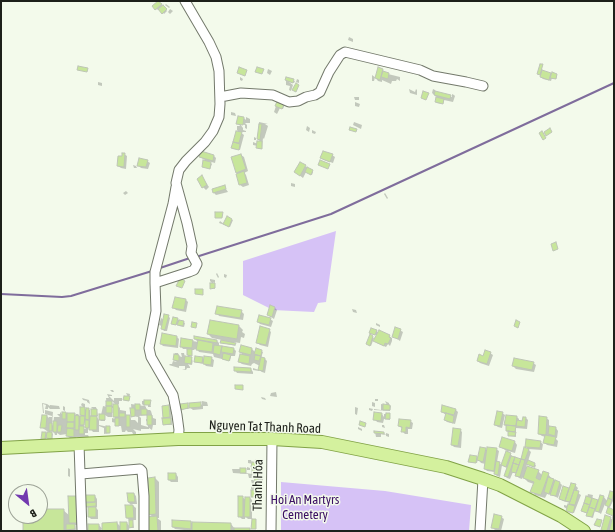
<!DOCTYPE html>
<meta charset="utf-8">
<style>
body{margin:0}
#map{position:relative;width:615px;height:532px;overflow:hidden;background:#f3faeb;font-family:"Asap Condensed",sans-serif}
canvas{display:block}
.frame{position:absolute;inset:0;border:2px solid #1d201a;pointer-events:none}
.north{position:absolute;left:8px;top:484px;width:40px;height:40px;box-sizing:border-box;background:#f3faeb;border:1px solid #9da397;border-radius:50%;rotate:151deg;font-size:11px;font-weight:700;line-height:16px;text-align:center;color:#1d201a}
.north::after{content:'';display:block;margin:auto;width:14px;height:18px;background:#7239af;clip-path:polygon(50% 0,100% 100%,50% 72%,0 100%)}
</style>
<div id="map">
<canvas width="615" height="532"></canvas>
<div class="frame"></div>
<div class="north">B</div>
</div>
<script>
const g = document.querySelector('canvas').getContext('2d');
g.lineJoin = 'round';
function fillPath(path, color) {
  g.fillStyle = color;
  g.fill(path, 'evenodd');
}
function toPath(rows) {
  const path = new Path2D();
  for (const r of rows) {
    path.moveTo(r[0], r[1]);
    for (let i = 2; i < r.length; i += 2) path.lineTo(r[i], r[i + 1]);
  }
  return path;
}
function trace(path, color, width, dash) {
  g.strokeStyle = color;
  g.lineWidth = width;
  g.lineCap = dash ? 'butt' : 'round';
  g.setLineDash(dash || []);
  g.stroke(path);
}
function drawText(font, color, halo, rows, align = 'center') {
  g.font = font + ' "Asap Condensed",sans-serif';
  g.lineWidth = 3;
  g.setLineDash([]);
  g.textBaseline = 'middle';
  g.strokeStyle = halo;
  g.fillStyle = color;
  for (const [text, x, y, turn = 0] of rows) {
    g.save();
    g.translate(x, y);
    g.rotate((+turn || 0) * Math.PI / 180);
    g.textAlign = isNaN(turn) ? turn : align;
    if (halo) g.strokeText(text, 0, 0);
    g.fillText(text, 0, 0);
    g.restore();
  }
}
fillPath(toPath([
 [336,231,326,302,318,303,314,312,273,310,243,295,243,261],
 [281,482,385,491,471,505,469,531,281,531]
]), '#d6c2f6');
fillPath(toPath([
 [159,2,168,12,170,9,173,11,170,14,167,11,164,14,159,8,157,10,154,6],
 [166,4,170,7,169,8,165,5],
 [349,37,353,39,353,42,348,40],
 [542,65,542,71,552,75,557,75,556,79,552,78,551,81,543,79,541,77,541,75,539,74],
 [268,69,272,71,270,75,267,73],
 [382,69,384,73,400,77,400,81,397,79,396,81,392,81,391,84,382,80,382,82,378,81,375,77,374,81,372,81,372,75,376,78],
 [240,77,243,79,242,81,240,80],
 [297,79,299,80,299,83,296,82],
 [286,80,295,81,294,83,289,82,293,85,291,91,289,90,290,86,286,85],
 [98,82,102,83,102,86,98,85],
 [409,89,415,92,416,89,417,90,417,95,410,93],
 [433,89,435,90,435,92,452,97,452,94,454,95,455,96,453,102,444,100,443,104,437,103,436,102,439,99,432,93],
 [354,97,359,97,359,100,355,100],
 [278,100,285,104,283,109,280,108,277,114,274,112],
 [355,102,360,104,359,107,355,106],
 [231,112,235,113,236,116,231,115],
 [246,117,250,119,250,123,245,123,247,125,247,129,245,128,245,125,240,124,243,128,243,130,246,131,246,132,240,132,244,135,240,150,233,149,232,148,237,144,234,141,239,133,237,130,237,126,240,126,238,123,244,118,246,120],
 [259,122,268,124,265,124,268,126,264,139,263,138,262,149,258,149,258,146,253,145,253,142,258,144,261,142,258,139],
 [354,122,362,125,361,129,353,125],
 [307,126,310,128,309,132,306,130],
 [312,130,316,132,315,134,312,133],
 [254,137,256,138,256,140,254,140],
 [201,153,214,156,216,158,215,163,208,161,212,164,210,169,203,166,205,160,200,157],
 [124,154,127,156,126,169,121,168,118,166],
 [241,155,244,157,248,171,244,173,246,175,249,185,243,187,240,185,237,174,239,174,237,172],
 [332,155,335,157,333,163,324,160,321,158],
 [147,161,150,163,148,169,141,168,138,165],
 [301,163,313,172,312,175,306,172,303,178,295,172],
 [133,165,136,166,137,168,134,168],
 [202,177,209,187,206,190,203,187],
 [291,183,295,184,295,187,291,186],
 [224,186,228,192,216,195,214,193,213,190],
 [126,191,128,193,125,195,123,193],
 [385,193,388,198,387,199,384,194],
 [232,220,233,220,230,227,219,223,220,221,224,224],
 [217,273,219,277,218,278,216,274],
 [224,274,227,275,226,278,224,277],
 [210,279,215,280,215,283,213,282,215,285,215,289,211,288,213,284,210,281],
 [186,300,188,302,186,312,176,310,174,308],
 [275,308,277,310,274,319,268,315],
 [352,309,356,310,357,313,353,312],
 [241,311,244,314,243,320,219,316,217,313],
 [168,316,170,318,167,331,164,331,162,328,162,326,159,325,161,318,164,320],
 [177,319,185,323,184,327,179,326,177,323,177,325,172,324],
 [270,319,273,321,271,327,260,324,258,322],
 [376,323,380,325,380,327,376,325],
 [239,326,243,330,242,332,245,334,244,338,241,337,240,343,233,342,236,346,222,343,222,340,212,338,208,334],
 [396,328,403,332,400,341,393,336],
 [269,330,271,332,268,347,260,345,257,342],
 [376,330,378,333,389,336,392,338,392,341,390,346,388,344,386,347,377,343,377,335,371,334],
 [370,336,374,338,371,346,367,344],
 [177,337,179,339,178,348,163,346,161,344],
 [182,339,198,342,195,339,217,341,219,343,219,347,223,349,234,349,236,351,235,356,231,356,230,361,214,357,213,354,199,352,197,349,195,349,194,350,191,350,191,356,188,356,188,349,183,349,181,346],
 [241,347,252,349,256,353,256,349,263,352,261,358,265,359,267,361,265,373,262,372,259,370,259,371,253,370,253,368,259,370,260,366,254,363,252,364,251,366,242,364,239,362,244,356,240,352],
 [175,353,178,353,179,356,182,357,181,353,184,353,185,357,190,358,190,361,192,361,193,359,192,365,188,364,190,367,190,368,187,368,186,370,182,369,185,369,185,366,179,366,179,368,169,365,170,364,172,364,173,361,177,362,174,360],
 [490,353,493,355,489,366,480,363,478,361],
 [203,358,204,360,211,358,214,360,213,367,206,366,204,364,195,362],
 [533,363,536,365,534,372,516,369,513,366],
 [251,369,253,372,253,374,237,373,235,370],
 [110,390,113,390,114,392,112,392],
 [276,392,277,397,270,396,271,393],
 [126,393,130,394,128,401,124,400,128,397],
 [107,394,112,395,112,396,109,396,114,401,114,398,122,398,122,401,119,401,119,404,116,404,120,408,120,410,126,411,126,416,130,416,131,420,135,420,138,423,138,417,132,416,131,404,144,406,142,404,142,401,150,401,151,407,148,407,148,405,144,405,146,407,146,410,150,410,149,409,151,411,153,418,156,419,156,425,153,425,152,430,149,428,149,429,141,429,141,431,133,429,136,432,136,434,133,434,132,432,128,432,126,430,125,432,122,432,121,426,117,426,116,423,112,422,112,418,116,419,114,416,114,408,112,408,112,417,108,417,105,415,105,421,101,421,100,420,103,406,107,407,106,398,109,398],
 [112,401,116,405,112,406],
 [148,415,148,419,146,419,146,421,148,422,148,427,141,425,141,418,139,416],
 [261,397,265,398,266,400,262,399],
 [82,398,89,400,90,404,87,402,87,401,83,400],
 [375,399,378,399,378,401,375,401],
 [202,401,207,402,208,406,203,406,203,409,193,410,188,406,189,409,182,409,187,404,190,407,200,403,202,405],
 [385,401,389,403,389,405,391,406,390,411,374,410,374,409,381,410,381,404,387,405],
 [372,402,375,403,375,407,372,406],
 [42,403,47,404,50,406,50,405,59,406,60,409,50,409,48,407,48,409,45,409,46,405,43,404,44,413,43,413],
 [82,403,85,404,85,409,90,410,90,417,94,417,94,410,91,407,96,407,98,416,96,416,99,420,99,425,109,427,110,433,104,434,104,428,99,426,99,432,93,432,90,428,88,428,88,433,85,433,85,435,88,435,89,437,76,437,76,439,70,438,67,436,67,434,60,435,57,433,57,435,55,435,54,432,50,431,53,434,52,439,48,439,46,437,46,440,42,439,42,433,50,433,41,427,42,416,47,416,49,418,49,417,52,417,52,416,45,414,45,410,53,412,52,424,53,426,54,417,60,417,57,414,60,414,60,412,63,415,66,413,74,414,76,416,76,414,78,414,81,417,81,408,84,408,81,405],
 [85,420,86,429,83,429],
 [63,406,65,407,65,411,63,410],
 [169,406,171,409,172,425,165,425,164,424,165,419,164,418],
 [355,407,358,408,357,415,355,414],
 [369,408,373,409,372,411,369,410],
 [455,409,458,412,455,424,447,422,445,420,446,415,442,412],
 [502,413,505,415,502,428,498,427,495,425],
 [382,414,384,417,384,414,390,414,390,420,384,419,383,423,377,422,375,419],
 [517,417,519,419,519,421,523,422,526,418,528,420,527,429,516,428,516,437,510,436,509,431,507,430],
 [546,418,549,420,549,427,556,428,558,431,557,438,554,437,558,441,557,447,547,445,545,443,546,437,542,436,539,434],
 [410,421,413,423,412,429,408,429,408,434,405,434,402,431,403,429,399,426],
 [382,425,384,425,385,428,382,427],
 [358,427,362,429,362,431,358,429],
 [460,430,462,432,461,448,454,447,452,445],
 [375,432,384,433,386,435,381,434,381,437,376,437],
 [386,433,389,434,389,437,386,436],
 [502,439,515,442,517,445,515,453,508,451,515,460,521,460,528,449,531,452,528,461,536,465,535,468,527,464,526,467,538,471,543,476,548,474,552,479,560,483,562,485,558,498,552,495,547,494,545,498,535,495,532,491,534,484,528,482,523,477,522,479,519,478,517,476,517,474,513,472,510,479,507,478,505,476,507,468,502,465,500,477,497,476,495,474,495,472,487,471,485,469,486,464,481,463,478,459,477,463,470,462,471,456,479,459,485,449,488,452,496,449,499,451,497,462,502,465,507,451,500,447],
 [540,442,543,444,542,450,528,449,526,446],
 [255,459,260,460,260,463,257,462,260,465,259,467,263,468,263,474,259,471,259,476,263,477,263,484,261,483,261,481,258,481,258,483,257,483,254,481,254,485,253,485,257,489,259,486,260,492,258,492,257,490,253,490,255,492,255,497,253,497,252,496,254,491,251,489,251,486,254,486,252,484,251,480,253,480,256,482,255,474,253,473,258,469,261,472,261,468,253,467,253,464,248,463,248,460,251,460,252,463,257,464,255,461],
 [247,467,250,468,250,470,247,470],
 [68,468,70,469,70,477,68,476],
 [232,469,245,469,246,473,252,474,252,478,249,478,248,474,233,473],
 [176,474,178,477,178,482,171,482,169,480],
 [155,478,159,482,159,518,157,518,161,521,161,531,146,531,153,517,149,514],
 [575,485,578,488,576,492,581,495,574,513,568,512,567,509,564,507,564,505,574,507,570,503,563,501,560,499,564,488,569,489],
 [611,492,614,493,614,503,613,501,610,507,605,504,601,514,595,510,593,518,588,516,588,514,582,511,588,494,593,495,592,499,598,502,604,497,607,501],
 [134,494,136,496,137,504,131,504,136,508,136,520,131,520,133,522,134,528,131,528,129,526,129,531,122,531,120,529,120,531,103,531,101,529,101,531,89,531,99,525,103,530,117,523,121,527,127,523,130,527,129,520,127,518,132,506,128,502],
 [95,496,97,499,97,507,95,507,98,510,98,519,91,519,89,517,89,507,86,506,85,501],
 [69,497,76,497,79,500,79,525,75,525,76,531,24,531,24,516,40,516,40,510,63,510,70,516],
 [242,497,246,500,250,498,252,500,252,519,248,519,245,516,245,519,242,519,239,516],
 [257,500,261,501,261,504,258,503],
 [501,517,504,519,501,531,495,530,492,527],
 [614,517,614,531,604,531,602,529,610,518,613,520],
 [191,522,193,524,231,524,235,529,250,529,251,531,184,531,184,530,175,529,173,527]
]), '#0003');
trace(toPath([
 [196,257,331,214,614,83],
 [160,268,190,258],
 [1,294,62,297,71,296,152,271]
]), '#7f6c9c', 2);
const building = toPath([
 [158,1,162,4,155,10,152,6,158,1],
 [163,5,167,9,162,14,158,9,163,5],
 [540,64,543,64,540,75,537,74,540,64],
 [78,66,88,68,87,72,77,70,78,66],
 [239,67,247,70,245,76,237,73,239,67],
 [257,67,264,69,262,74,255,72,257,67],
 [378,67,383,69,380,80,375,78,378,67],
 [542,70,551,73,549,80,540,77,542,70],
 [383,71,389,73,388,79,381,77,383,71],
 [552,72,557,74,556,79,550,78,552,72],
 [286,77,294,79,293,83,285,80,286,77],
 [296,83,299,85,296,92,292,90,296,83],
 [423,91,429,93,426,100,421,98,423,91],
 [435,91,451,95,450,99,434,95,435,91],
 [436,97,444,99,443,104,435,102,436,97],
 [278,99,285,102,282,109,275,106,278,99],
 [238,116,244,117,243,125,236,124,238,116],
 [259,124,262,124,260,140,257,139,259,124],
 [350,127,357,129,356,132,349,130,350,127],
 [550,128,552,132,546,136,544,132,550,128],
 [236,131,242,132,239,143,233,142,236,131],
 [542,131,546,138,543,140,539,133,542,131],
 [257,141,262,141,262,149,256,148,257,141],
 [233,142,240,144,239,150,231,148,233,142],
 [201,151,214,155,213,161,199,157,201,151],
 [323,151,333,154,330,162,320,158,323,151],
 [122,153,125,153,124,167,117,166,118,156,122,156,122,153],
 [241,154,246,169,236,173,231,157,241,154],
 [139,158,148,160,146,167,137,166,139,158],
 [203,160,211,162,210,169,202,167,203,160],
 [320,160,330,164,328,169,318,165,320,160],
 [300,162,306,165,300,176,294,172,300,162],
 [307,167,313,170,311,175,305,172,307,167],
 [244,171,247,183,239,185,236,174,244,171],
 [202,175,207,185,202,188,197,179,202,175],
 [225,185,226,189,213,193,212,189,225,185],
 [215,212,223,212,222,218,215,218,215,212],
 [227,216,232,219,229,227,223,224,227,216],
 [556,242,558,249,553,251,551,244,556,242],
 [180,278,185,281,182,288,176,286,180,278],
 [210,283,215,283,215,288,210,289,210,283],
 [195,289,203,289,203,295,195,294,195,289],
 [175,297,186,299,184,310,172,308,175,297],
 [270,305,275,307,272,317,267,315,270,305],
 [217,306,242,310,240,318,215,314,217,306],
 [164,314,169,315,165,330,161,329,164,314],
 [259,315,271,318,269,325,257,322,259,315],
 [173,317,178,318,176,325,171,324,173,317],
 [179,320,184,321,183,326,177,325,179,320],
 [210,320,239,325,237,339,207,334,210,320],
 [516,320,520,322,518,328,514,326,516,320],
 [192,322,197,323,196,328,191,327,192,322],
 [260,326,270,329,266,345,256,343,260,326],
 [395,327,401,329,398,339,392,337,395,327],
 [371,328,377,330,375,335,369,333,371,328],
 [379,330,390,335,389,337,391,338,388,344,385,343,384,346,373,341,379,330],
 [162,333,177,336,176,346,160,344,162,333],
 [370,334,373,336,370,346,366,344,370,334],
 [194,336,217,340,217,343,194,339,194,336],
 [181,338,193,340,192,348,180,347,181,338],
 [198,340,213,343,212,352,196,350,198,340],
 [221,340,236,343,235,345,220,343,221,340],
 [214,345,222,346,220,355,213,353,214,345],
 [241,345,252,348,251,355,239,352,241,345],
 [222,346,234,348,233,354,221,352,222,346],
 [256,348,262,350,261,356,254,354,256,348],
 [187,349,192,349,192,356,187,355,187,349],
 [485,350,491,352,487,364,477,361,479,354,483,356,485,350],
 [223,353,231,355,229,361,222,359,223,353],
 [174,354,179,355,179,361,173,360,174,354],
 [240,354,250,356,249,364,238,362,240,354],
 [255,355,261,356,259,361,254,360,255,355],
 [185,356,192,357,191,364,184,363,185,356],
 [195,356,203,357,202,363,194,362,195,356],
 [204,356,212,357,211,365,203,364,204,356],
 [261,357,265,358,263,371,258,370,261,357],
 [514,358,534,362,532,370,512,366,514,358],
 [234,367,251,368,251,372,234,371,234,367],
 [235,385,243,385,243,390,235,389,235,385],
 [124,396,130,396,129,401,123,400,124,396],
 [144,400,151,400,150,405,144,405,144,400],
 [106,401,112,401,112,406,106,406,106,401],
 [201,402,201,407,189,408,189,403,201,402],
 [188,403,188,408,181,410,180,404,188,403],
 [113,404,118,404,119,417,113,417,113,404],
 [135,404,140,404,140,410,135,410,135,404],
 [383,404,390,405,390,410,383,410,383,404],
 [169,405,170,417,163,418,162,406,169,405],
 [442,405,456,409,454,415,441,412,442,405],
 [106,406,112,406,112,413,106,413,106,406],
 [80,407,85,407,85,416,80,415,80,407],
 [86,408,89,408,89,420,85,419,86,408],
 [130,408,135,408,135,416,131,417,130,408],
 [91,409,97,409,97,416,91,416,91,409],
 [141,409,147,409,147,415,141,415,141,409],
 [497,411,503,412,500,426,494,425,497,411],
 [62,412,66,412,66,419,62,419,62,412],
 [374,412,382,413,381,421,373,420,374,412],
 [67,413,75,413,74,422,67,422,67,413],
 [119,413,125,413,125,417,119,417,119,413],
 [386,413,390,413,390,419,385,419,386,413],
 [446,413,454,416,453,423,444,420,446,413],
 [99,414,105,414,105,420,99,420,99,414],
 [42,415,47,415,46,428,40,428,42,415],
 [75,415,79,416,79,430,75,430,75,415],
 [126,415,130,415,130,427,126,427,126,415],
 [147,415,152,415,152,425,147,425,147,415],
 [506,415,517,416,516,426,504,425,506,415],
 [80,416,85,416,84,425,80,425,80,416],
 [90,416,97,416,97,430,89,430,90,416],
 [539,416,547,417,546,435,538,434,539,416],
 [523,417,526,417,525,427,516,426,517,420,522,421,523,417],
 [115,418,119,418,119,426,115,426,115,418],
 [162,418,171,418,171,424,163,425,162,418],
 [399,419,411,420,410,428,406,427,406,432,401,432,402,427,398,426,399,419],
 [85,420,89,420,89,428,85,428,85,420],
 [53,421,57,421,57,432,53,432,53,421],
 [360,421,366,423,365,427,359,425,360,421],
 [67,422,74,422,74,428,66,428,67,422],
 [49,423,52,423,52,431,49,431,49,423],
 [58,425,62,425,61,432,57,432,58,425],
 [506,425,516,426,515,432,506,431,506,425],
 [79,426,84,426,84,434,79,434,79,426],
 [106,426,110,426,110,433,106,433,106,426],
 [549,426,556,427,555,436,548,434,549,426],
 [67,428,74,429,74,437,66,436,67,428],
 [453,428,461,429,458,446,451,445,453,428],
 [374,431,384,432,384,434,374,433,374,431],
 [508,431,516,432,515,436,508,436,508,431],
 [42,432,46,432,45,439,41,439,42,432],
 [47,432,52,432,52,439,46,438,47,432],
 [545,435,556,437,554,445,543,443,545,435],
 [502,437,515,441,512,451,499,447,502,437],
 [526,439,541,441,540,448,525,447,526,439],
 [480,447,486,448,483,462,477,460,480,447],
 [487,447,497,448,494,471,484,469,487,447],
 [524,447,529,449,525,460,521,459,524,447],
 [506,451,511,453,506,467,501,465,506,451],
 [470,455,477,456,476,463,468,462,470,455],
 [511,456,515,457,508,477,504,476,511,456],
 [515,457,521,459,519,465,513,463,515,457],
 [521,459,525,460,520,477,515,476,521,459],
 [528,460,535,463,534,467,526,464,528,460],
 [496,461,500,462,498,475,494,474,496,461],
 [252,462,259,463,259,467,251,467,252,462],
 [513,463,519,465,516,473,511,472,513,463],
 [527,466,539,470,536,478,540,480,543,471,549,473,541,495,530,492,534,482,523,478,527,466],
 [240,468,246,468,246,473,240,473,240,468],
 [252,468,259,468,259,473,252,474,252,468],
 [168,473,176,473,176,480,168,480,168,473],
 [254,474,258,474,258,483,255,483,254,474],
 [155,477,156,514,148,515,148,478,155,477],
 [548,477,554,479,549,494,544,492,548,477],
 [555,480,560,482,556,496,550,495,555,480],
 [571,483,576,484,570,502,565,501,571,483],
 [256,485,260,485,260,492,256,492,256,485],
 [563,486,569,488,565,501,559,499,563,486],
 [251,490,255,490,255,497,251,497,251,490],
 [574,490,579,491,575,505,569,504,574,490],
 [610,491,614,492,612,500,608,498,610,491],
 [127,493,134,493,135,502,128,502,127,493],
 [84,495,95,495,95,502,84,502,84,495],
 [600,495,604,496,599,512,595,511,600,495],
 [68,496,76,496,77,523,69,523,68,496],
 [238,496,243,496,243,517,238,517,238,496],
 [586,496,592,498,590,505,584,503,586,496],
 [245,497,250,497,250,517,244,517,245,497],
 [592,498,598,500,595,509,589,507,592,498],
 [608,498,612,500,609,507,605,505,608,498],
 [96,502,96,506,85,507,85,503,96,502],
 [584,503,590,505,587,513,581,511,584,503],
 [568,504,575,506,573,513,566,511,568,504],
 [125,505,133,505,134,518,126,518,125,505],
 [88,507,96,507,96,517,88,517,88,507],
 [589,507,595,509,592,517,586,516,589,507],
 [608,507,614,510,613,516,606,513,608,507],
 [40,509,64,509,64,531,23,531,23,516,40,516,40,509],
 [494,514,502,516,499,529,491,528,494,514],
 [605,515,611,517,607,531,601,530,605,515],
 [157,516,158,531,145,531,145,517,157,516],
 [613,516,614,516,614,531,609,531,613,516],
 [252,519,256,519,256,529,251,529,252,519],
 [597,519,602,520,600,527,594,525,597,519],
 [129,520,133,520,133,527,129,528,129,520],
 [172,520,191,521,191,529,172,527,172,520],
 [117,522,118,531,102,531,102,523,117,522],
 [120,522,127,522,127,531,120,531,120,522],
 [192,522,231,523,231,531,192,531,192,522],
 [66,524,75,524,75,529,66,530,66,524],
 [88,524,99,524,99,531,88,531,88,524],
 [234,528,250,528,250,531,234,531,234,528]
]);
fillPath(building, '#c7e69a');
trace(building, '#bec5b6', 1);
const minor = toPath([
 [220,97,241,93,273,95,289,102,298,101,306,97,315,95,320,92,329,72,338,58,340,55,345,52,420,70,433,76,466,82,483,86],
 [155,283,155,272,173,204,176,187],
 [178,439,179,430,177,415,173,395,151,357,149,348,156,311,155,283,189,272,194,270,197,264,191,253,192,246,187,223,176,183,179,170,186,161,205,142,213,131,219,117,220,104,219,71,216,57,209,42,185,1],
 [79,444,82,531],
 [81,474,140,469,142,471,144,496,144,531],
 [271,531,272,439],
 [480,531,483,479]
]);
const major = toPath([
 [1,448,178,439,272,439,322,442,446,467,483,479,500,485,561,516,584,531]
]);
trace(minor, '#73796b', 11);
trace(major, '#81a246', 14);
trace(minor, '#fff', 9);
trace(major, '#d4f19e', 12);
drawText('13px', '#1d201a', '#f3faeb', [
 ["Nguyen Tat Thanh Road",265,427,2],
 ["Thanh Hóa",258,485,-89]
]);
drawText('13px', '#3c1064', '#f3faeb', [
 ["Hoi An Martyrs",305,500],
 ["Cemetery",305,515]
]);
</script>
